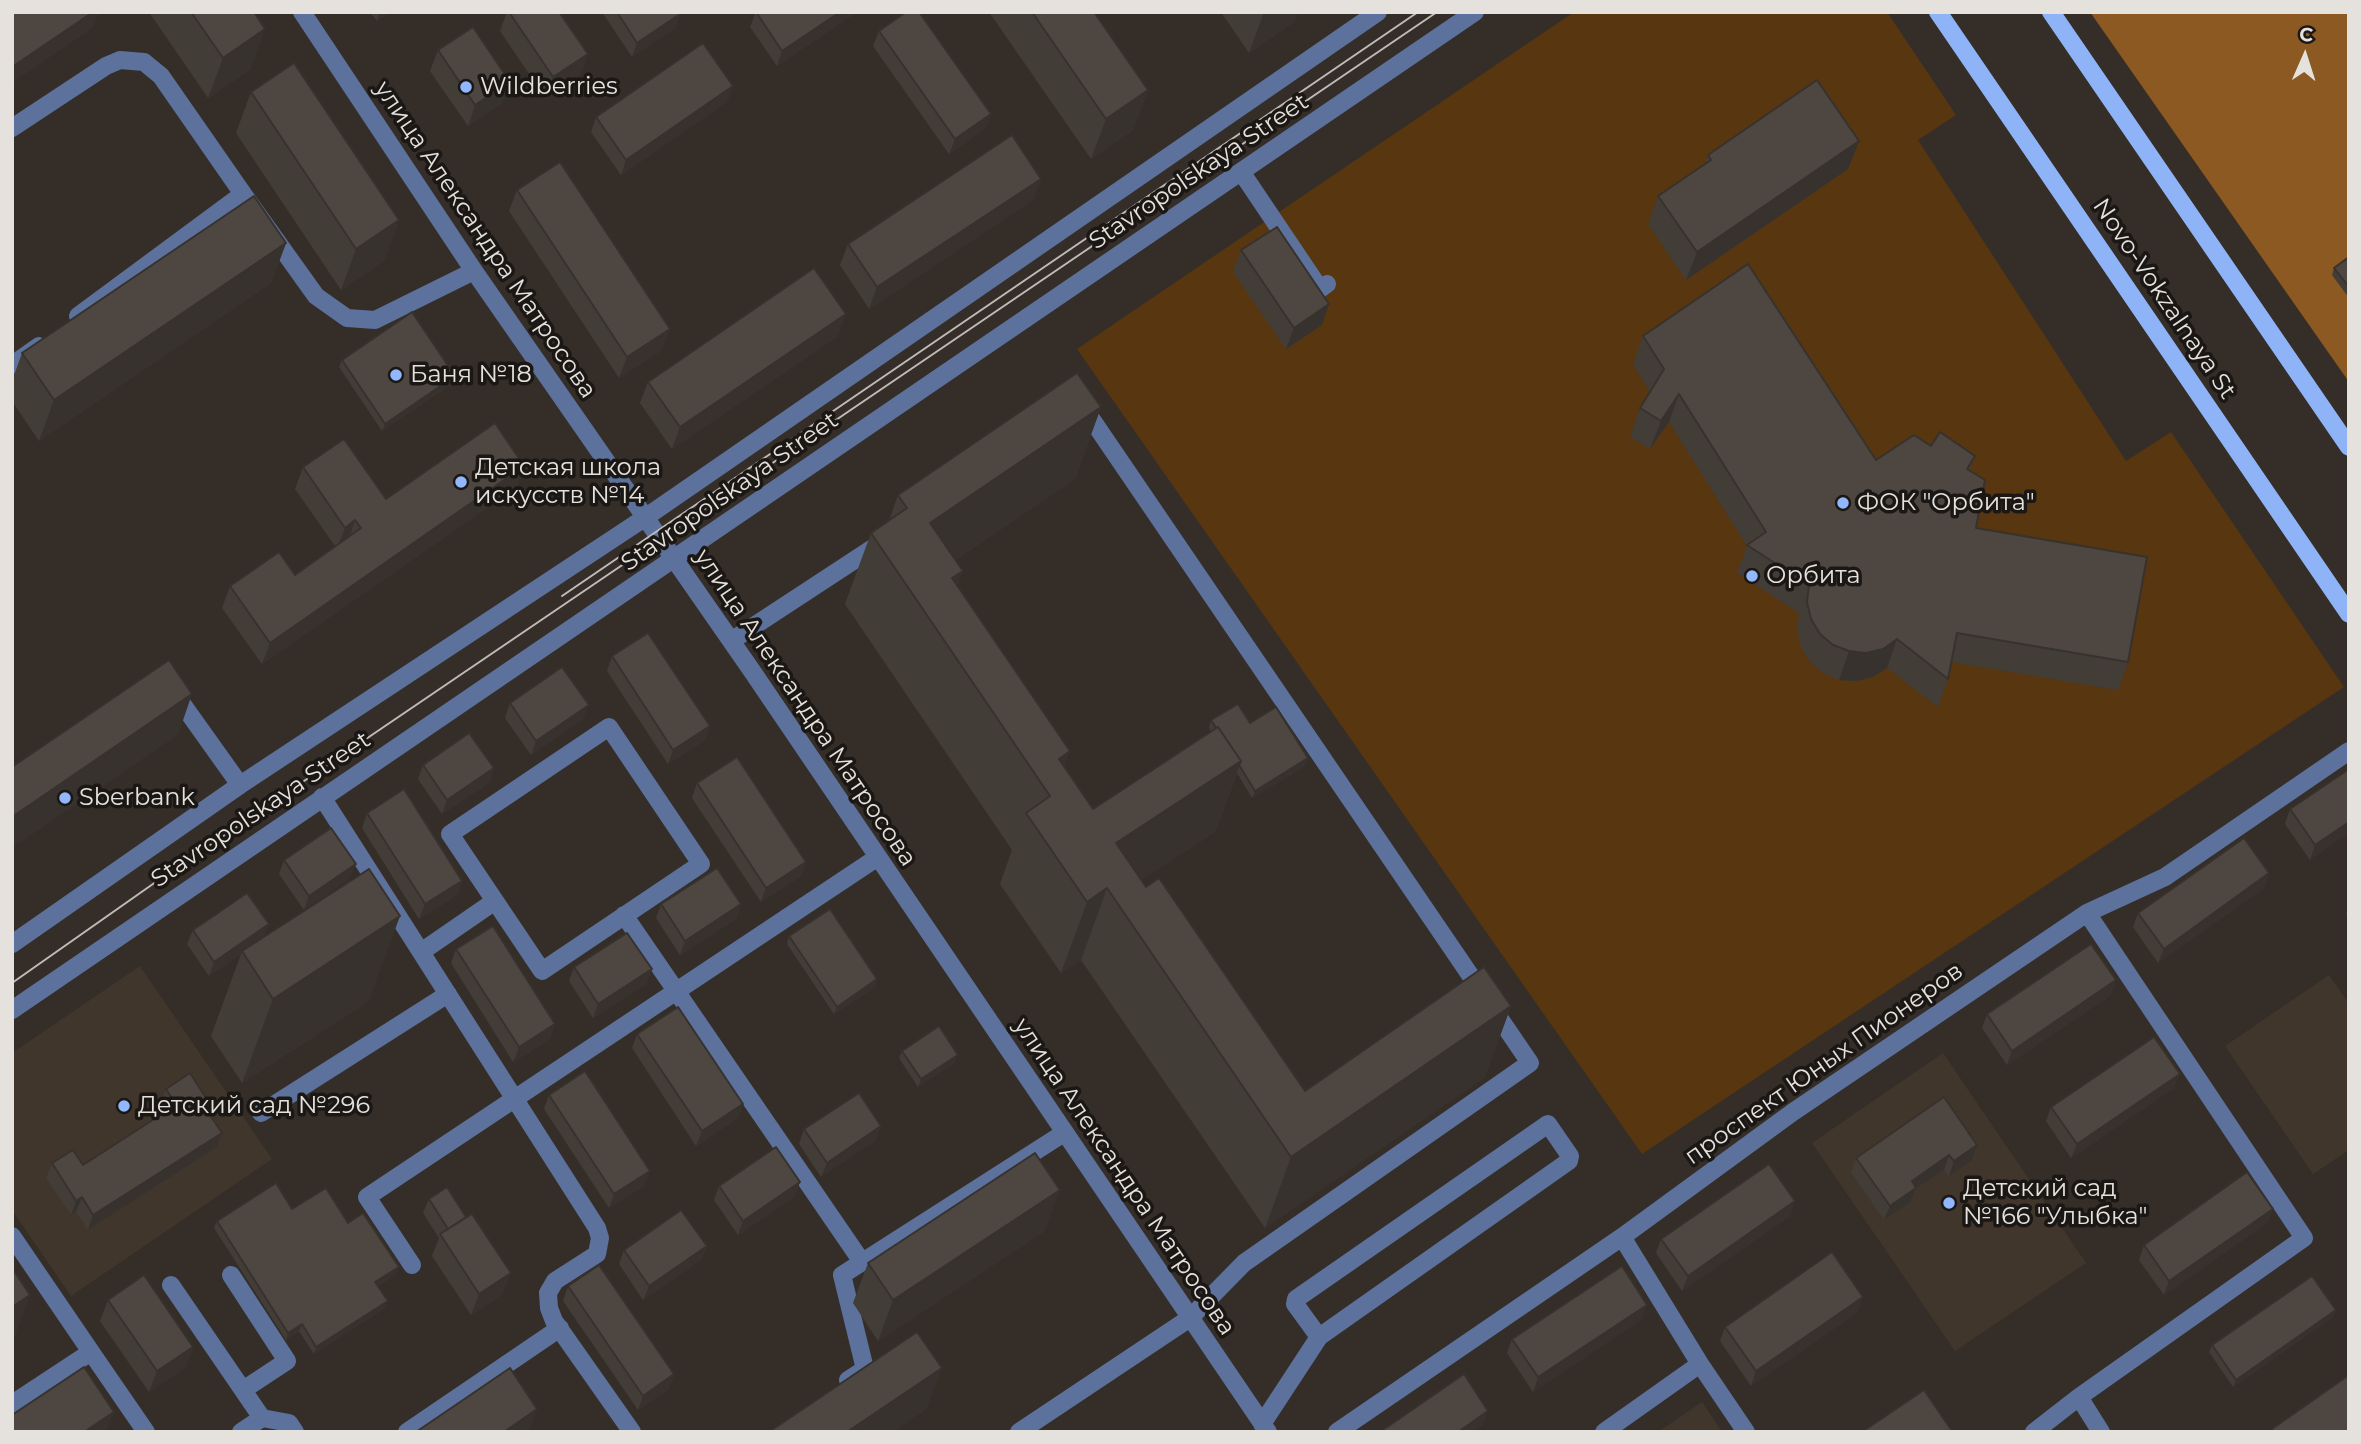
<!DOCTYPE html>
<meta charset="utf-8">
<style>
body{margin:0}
#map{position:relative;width:2361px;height:1444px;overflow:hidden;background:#352e28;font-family:Montserrat,sans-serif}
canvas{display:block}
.frame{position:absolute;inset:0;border:14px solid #e5e1dd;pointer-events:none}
.north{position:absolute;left:2270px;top:21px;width:70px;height:70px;-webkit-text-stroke:5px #1a1714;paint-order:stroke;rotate:3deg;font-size:19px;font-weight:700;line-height:28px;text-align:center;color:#e5e1dd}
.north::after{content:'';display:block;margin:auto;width:24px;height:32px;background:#e5e1dd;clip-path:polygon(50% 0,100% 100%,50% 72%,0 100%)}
</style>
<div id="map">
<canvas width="2361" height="1444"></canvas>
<div class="frame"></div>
<div class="north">С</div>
</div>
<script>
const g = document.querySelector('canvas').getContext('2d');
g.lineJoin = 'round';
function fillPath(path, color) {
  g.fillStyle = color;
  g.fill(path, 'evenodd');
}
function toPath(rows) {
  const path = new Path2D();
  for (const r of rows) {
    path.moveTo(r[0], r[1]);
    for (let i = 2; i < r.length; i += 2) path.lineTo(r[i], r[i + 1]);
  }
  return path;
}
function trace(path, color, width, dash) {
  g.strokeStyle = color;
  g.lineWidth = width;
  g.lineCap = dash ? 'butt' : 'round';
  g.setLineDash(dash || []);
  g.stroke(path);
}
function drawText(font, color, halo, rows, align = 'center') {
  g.font = font + ' Montserrat,sans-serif';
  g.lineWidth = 7;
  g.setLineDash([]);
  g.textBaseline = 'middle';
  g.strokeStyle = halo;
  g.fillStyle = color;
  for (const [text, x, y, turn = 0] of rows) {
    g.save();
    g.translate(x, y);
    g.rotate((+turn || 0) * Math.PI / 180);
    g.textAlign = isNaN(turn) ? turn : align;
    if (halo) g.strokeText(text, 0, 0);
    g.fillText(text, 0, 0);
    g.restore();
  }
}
fillPath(toPath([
 [140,966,272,1159,71,1296,12,1210,12,1053],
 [2329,975,2349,1004,2349,1150,2313,1174,2225,1046],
 [1943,1053,2086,1263,1955,1351,1812,1143],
 [1702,1402,1722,1432,1658,1432]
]), '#41362b');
fillPath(toPath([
 [1574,12,1887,12,1956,115,1918,140,2126,461,2171,432,2344,687,1642,1154,1077,349]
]), '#573610');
fillPath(toPath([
 [2090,12,2349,12,2349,382]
]), '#8b5921');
trace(toPath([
 [302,12,474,271,752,671,1268,1432],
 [12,128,106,66,120,60,144,62,161,76,243,194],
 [1242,173,1320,289,1327,284],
 [78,316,243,194,316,296,347,318,375,320,474,271],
 [12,365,39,346],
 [731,641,882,542],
 [173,691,240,785],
 [609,727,701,864,542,971,450,834,609,727],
 [322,797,597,1228,600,1238,597,1254,555,1281,548,1293,549,1308,554,1321,632,1432],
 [2087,913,2304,1238,2079,1397,2101,1432],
 [624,915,862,1262],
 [12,944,240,785,646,517,1378,12],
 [421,952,495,901],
 [12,1010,1475,12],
 [261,1113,448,994],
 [12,1236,91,1352],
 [1622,1237,1700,1364,1746,1432],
 [412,1265,367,1197,878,857],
 [231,1275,287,1361,243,1390],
 [171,1285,262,1418],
 [848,1380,865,1369,842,1275,1064,1133],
 [12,1404,91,1352,146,1432],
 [1262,1424,1319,1337,1569,1161,1570,1156,1548,1124,1296,1299,1295,1304,1319,1337],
 [241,1432,262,1418,289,1423,295,1432],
 [407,1432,560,1328],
 [1019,1432,1190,1318,1244,1263,1530,1063,1084,408,1080,411],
 [1337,1432,1622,1237,1793,1112,2087,913,2165,877,2349,751],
 [1604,1432,1700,1364],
 [2034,1432,2079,1397]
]), '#5c719b', 18);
trace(toPath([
 [1938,12,2349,614],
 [2051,12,2349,447]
]), '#8fb3f7', 18);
trace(toPath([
 [562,596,1418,12],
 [12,983,170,872,1437,12]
]), '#c0bbb7', 2);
fillPath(toPath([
 [149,12,254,12,251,69,208,98],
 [370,12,390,12,377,21],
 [507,12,559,12,588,54,580,75,546,99,500,31],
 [602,12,679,12,680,14,675,28,632,57],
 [756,12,857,12,777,66,750,27],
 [989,12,1094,12,1148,90,1133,130,1091,159],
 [1221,12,1298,12,1294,22,1249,53],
 [879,31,991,114,986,128,949,154,873,46],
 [438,50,502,103,468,126,430,71],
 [251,92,399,220,384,261,341,290,236,133],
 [728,101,621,175,591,132,596,117],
 [1859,141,1848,169,1686,280,1648,224,1658,196,1704,165,1708,155],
 [1041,179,1033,200,869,309,840,265,848,244],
 [517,190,662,350,619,378,509,211],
 [286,243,271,283,39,441,12,401,12,381,22,353],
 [1241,250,1322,325,1286,349,1233,272],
 [2349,257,2349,298,2332,275,2334,268],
 [838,336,672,449,640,403,648,382],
 [1643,336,1876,460,1931,446,1975,456,1970,470,1976,528,2128,662,2118,690,1951,662,1948,679,1938,707,1887,668,1873,677,1856,681,1839,680,1823,673,1810,662,1801,647,1797,630,1799,613,1737,573,1747,546,1669,422,1650,449,1630,437,1640,408,1650,392,1633,364],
 [342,360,453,383,382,431,339,367],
 [1101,407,1075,479,955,560,957,586,1064,767,1093,809,1211,732,1209,727,1211,720,1250,723,1308,758,1305,766,1252,798,1237,773,1215,832,1141,880,1305,1091,1511,1006,1485,1077,1265,1228,1081,960,1061,973,1000,884,1012,850,845,604,871,533,889,521,898,495],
 [303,467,386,499,517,487,262,664,222,608,230,586,295,575,335,546,295,489],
 [612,656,710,726,704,741,668,764,607,671],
 [510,703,583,719,531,755,505,718],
 [423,765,494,768,489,783,442,814,418,779],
 [2349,769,2310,860,2285,824,2290,809],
 [697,783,806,862,801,876,761,902,692,798],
 [367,813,462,881,457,895,419,919,362,828],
 [284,860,350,878,304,910,279,874],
 [2269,873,2264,888,2158,963,2133,927,2138,913],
 [661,904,741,904,736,919,680,955,656,918],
 [2349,906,2349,919,2346,915],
 [193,930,264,937,369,1001,242,1083,211,1036,241,954,209,976,187,944],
 [789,936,877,979,875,987,834,1014,787,944],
 [456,949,550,1039,513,1062,451,963],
 [574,967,652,969,646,984,593,1018,569,981],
 [2111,995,2007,1065,1982,1028,1987,1014],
 [637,1034,743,1104,738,1118,696,1146,632,1048],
 [902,1051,955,1062,918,1087,899,1058],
 [2174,1088,2071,1158,2046,1121,2051,1107],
 [166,1089,213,1109,211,1116,222,1133,217,1147,88,1230,76,1212,71,1215,46,1178,52,1163,83,1165,166,1112,160,1103],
 [549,1095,645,1185,609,1208,544,1109],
 [804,1129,876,1140,821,1177,799,1144],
 [1977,1145,1972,1160,1949,1176,1944,1170,1915,1189,1911,1202,1884,1220,1851,1172,1856,1158],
 [800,1182,794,1197,738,1235,714,1200,719,1186],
 [429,1199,503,1294,471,1315,432,1256,439,1238,423,1213],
 [2273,1209,2267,1223,2164,1295,2139,1260,2144,1245],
 [1790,1216,1682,1291,1656,1253,1661,1239],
 [217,1221,348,1223,396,1274,378,1286,385,1308,314,1354,299,1331,286,1340,214,1228],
 [1045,1231,878,1341,853,1303,868,1263],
 [707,1246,701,1260,643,1300,619,1264,624,1250],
 [568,1286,674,1374,669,1389,638,1410,563,1301],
 [108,1300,193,1347,185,1368,149,1392,100,1321],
 [1858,1312,1751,1386,1720,1341,1725,1327],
 [2333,1317,2233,1387,2209,1352,2212,1345],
 [1642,1319,1533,1392,1507,1353,1512,1339]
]), '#433d38');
fillPath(toPath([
 [93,12,99,12,93,28,12,83,12,67],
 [380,12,390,12,377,21],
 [840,12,857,12,777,66,782,51],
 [1264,12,1298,12,1294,22,1249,53],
 [680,14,675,28,632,57,637,43],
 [265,29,251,69,208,98,223,58],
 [588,54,580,75,546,99,553,77],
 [510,82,502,103,468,126,475,105],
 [733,86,728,101,621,175,626,160],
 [1148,90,1133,130,1091,159,1106,119],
 [991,114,986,128,949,154,955,139],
 [1859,141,1848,169,1686,280,1697,252],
 [1041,179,1033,200,869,309,877,287],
 [399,220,384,261,341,290,356,249],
 [286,243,271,283,39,441,54,400],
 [1329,304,1322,325,1286,349,1294,328],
 [846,314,838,336,672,449,680,427],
 [670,329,662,350,619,378,627,357],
 [455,376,453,383,382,431,385,424],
 [1679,394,1669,422,1650,449,1661,421],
 [1101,407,1075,479,910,590,930,523],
 [524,466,517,487,262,664,270,643],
 [355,520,348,542,337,549,345,528],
 [963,571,940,634,952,578],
 [1897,639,1887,668,1873,677,1856,681,1839,680,1849,651],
 [192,694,178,735,12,848,12,817],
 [589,705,583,719,531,755,536,741],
 [710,726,704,741,668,764,673,750],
 [1070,751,1044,822,1059,759],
 [1308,758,1305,766,1252,798,1255,791],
 [1241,761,1215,832,1114,898,1107,888,1081,960,1061,973,1087,902,1116,843],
 [494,768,489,783,442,814,447,800],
 [2349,822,2349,833,2310,860,2315,845],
 [806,862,801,876,761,902,766,888],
 [356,864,350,878,304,910,309,896],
 [2269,873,2264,888,2158,963,2164,949],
 [462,881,457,895,419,919,425,904],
 [741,904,736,919,680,955,685,941],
 [400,916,369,1001,242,1083,273,999],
 [269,924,263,939,242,951,241,954,209,976,214,962],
 [652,969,646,984,593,1018,598,1004],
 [877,979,875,987,834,1014,837,1007],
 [2116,980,2111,995,2007,1065,2012,1051],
 [1511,1006,1485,1077,1265,1228,1291,1157],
 [555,1024,550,1039,513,1062,519,1047],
 [958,1055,955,1062,918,1087,921,1079],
 [2180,1074,2174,1088,2071,1158,2077,1144],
 [743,1104,738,1118,696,1146,702,1131],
 [881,1126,876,1140,821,1177,827,1163],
 [222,1133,217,1147,88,1230,93,1215],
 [1977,1145,1972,1160,1949,1176,1954,1161],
 [1949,1155,1944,1170,1915,1189,1911,1202,1884,1220,1890,1206,1912,1181],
 [650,1171,645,1185,609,1208,614,1194],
 [800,1182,794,1197,738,1235,743,1221],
 [1060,1190,1045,1231,878,1341,893,1300],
 [82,1197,76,1212,71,1215,76,1201],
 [1795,1201,1790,1216,1682,1291,1688,1276],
 [2273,1209,2267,1223,2164,1295,2169,1281],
 [707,1246,701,1260,643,1300,649,1286],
 [399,1267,396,1274,373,1289,375,1282],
 [511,1273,503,1294,471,1315,479,1294],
 [30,1295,15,1336,12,1338,12,1307],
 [1863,1297,1858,1312,1751,1386,1756,1371],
 [388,1301,385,1308,314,1354,316,1347],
 [1647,1305,1642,1319,1533,1392,1538,1377],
 [2336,1310,2333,1317,2233,1387,2236,1380],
 [302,1324,299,1331,286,1340,288,1333],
 [193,1347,185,1368,149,1392,157,1371],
 [942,1368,927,1409,893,1432,847,1432],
 [674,1374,669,1389,638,1410,643,1396],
 [537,1409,530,1430,527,1432,504,1432],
 [1488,1411,1483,1425,1474,1432,1458,1432],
 [114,1412,106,1432,84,1432]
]), '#37322e');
const building = toPath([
 [12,12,93,12,12,67,12,12],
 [191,12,254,12,265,29,223,58,191,12],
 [509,12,559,12,588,54,553,77,509,12],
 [617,12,679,12,680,14,637,43,617,12],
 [756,12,840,12,782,51,756,12],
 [906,12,919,12,991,114,955,139,879,31,906,12],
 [1032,12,1094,12,1148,90,1106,119,1032,12],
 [473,27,510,82,475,105,438,50,473,27],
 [703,43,733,86,626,160,596,117,703,43],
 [294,63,399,220,356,249,251,92,294,63],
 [1817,80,1859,141,1697,252,1658,196,1711,160,1708,155,1817,80],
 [1012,135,1041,179,877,287,848,244,1012,135],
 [560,162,670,329,627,357,517,190,560,162],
 [254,196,286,243,54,400,22,353,254,196],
 [1277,227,1329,304,1294,328,1241,250,1277,227],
 [2349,257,2349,287,2334,268,2349,257],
 [1748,264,1876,460,1914,435,1931,446,1940,432,1975,456,1967,469,1985,480,1976,528,2147,557,2128,662,1957,633,1948,679,1897,639,1883,649,1866,653,1849,651,1833,645,1820,634,1811,619,1807,602,1809,585,1747,545,1766,532,1679,394,1661,421,1640,408,1664,369,1643,336,1748,264],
 [814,268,846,314,680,427,648,382,814,268],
 [412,312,455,376,385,424,342,360,412,312],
 [1077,373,1101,407,930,523,963,571,952,578,1070,751,1059,759,1093,809,1218,727,1241,761,1116,843,1146,887,1159,878,1305,1091,1484,967,1511,1006,1291,1157,1107,888,1087,902,1026,813,1050,796,871,533,907,508,898,495,1077,373],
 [495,423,524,466,270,643,230,586,279,552,295,575,361,528,355,520,345,528,303,467,344,439,386,499,495,423],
 [648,633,710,726,673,750,612,656,648,633],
 [169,660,192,694,12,817,12,767,169,660],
 [562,667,589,705,536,741,510,703,562,667],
 [1238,704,1250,723,1276,707,1308,758,1255,791,1239,765,1241,761,1218,727,1216,728,1211,720,1238,704],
 [469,733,494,768,447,800,423,765,469,733],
 [737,757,806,862,766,888,697,783,737,757],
 [2349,769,2349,822,2315,845,2290,809,2349,769],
 [404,789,462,881,425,904,367,813,404,789],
 [331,828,356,864,309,896,284,860,331,828],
 [2244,838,2269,873,2164,949,2138,913,2244,838],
 [717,868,741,904,685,941,661,904,717,868],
 [369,869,400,916,273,999,242,951,369,869],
 [247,893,269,924,214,962,193,930,247,893],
 [830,909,877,979,837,1007,789,936,830,909],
 [493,926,555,1024,519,1047,456,949,493,926],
 [627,933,652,969,598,1004,574,967,627,933],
 [2091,944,2116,980,2012,1051,1987,1014,2091,944],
 [678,1007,743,1104,702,1131,637,1034,678,1007],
 [939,1026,958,1055,921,1079,902,1051,939,1026],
 [2154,1037,2180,1074,2077,1144,2051,1107,2154,1037],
 [585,1071,650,1171,614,1194,549,1095,585,1071],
 [190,1073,213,1109,208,1112,222,1133,93,1215,82,1197,76,1201,52,1163,73,1150,83,1165,176,1105,166,1089,190,1073],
 [859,1093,881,1126,827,1163,804,1129,859,1093],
 [1944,1097,1977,1145,1954,1161,1949,1155,1912,1181,1916,1188,1890,1206,1856,1158,1944,1097],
 [776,1147,800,1182,743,1221,719,1186,776,1147],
 [1035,1153,1060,1190,893,1300,868,1263,1035,1153],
 [1769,1164,1795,1201,1688,1276,1661,1239,1769,1164],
 [2247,1172,2273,1209,2169,1281,2144,1245,2247,1172],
 [276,1183,292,1209,326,1188,348,1223,363,1213,399,1267,375,1282,388,1301,316,1347,302,1324,288,1333,217,1221,276,1183],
 [447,1187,466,1217,448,1229,429,1199,447,1187],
 [681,1210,707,1246,649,1286,624,1250,681,1210],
 [472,1214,511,1273,479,1294,440,1234,472,1214],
 [1832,1252,1863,1297,1756,1371,1725,1327,1832,1252],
 [599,1265,674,1374,643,1396,568,1286,599,1265],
 [1622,1266,1647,1305,1538,1377,1512,1339,1622,1266],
 [12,1268,30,1295,12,1307,12,1268],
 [144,1275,193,1347,157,1371,108,1300,144,1275],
 [2312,1276,2336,1310,2236,1380,2212,1345,2312,1276],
 [917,1332,942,1368,847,1432,769,1432,917,1332],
 [84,1367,114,1412,84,1432,12,1432,12,1415,84,1367],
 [510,1368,537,1409,504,1432,416,1432,510,1368],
 [1464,1374,1488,1411,1458,1432,1380,1432,1464,1374],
 [2349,1375,2349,1432,2274,1432,2272,1429,2349,1375],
 [1924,1390,1952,1431,1862,1432,1924,1390]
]);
fillPath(building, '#4e4741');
trace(building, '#37322e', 2);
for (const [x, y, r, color] of [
 [466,87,7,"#93b7fd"],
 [396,375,7,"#93b7fd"],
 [461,482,7,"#93b7fd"],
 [1843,503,7,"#93b7fd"],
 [1752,576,7,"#93b7fd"],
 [65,798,7,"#93b7fd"],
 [124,1106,7,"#93b7fd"],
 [1949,1203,7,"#93b7fd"]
]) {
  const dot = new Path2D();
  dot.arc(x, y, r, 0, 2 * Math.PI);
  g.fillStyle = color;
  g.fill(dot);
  trace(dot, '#1a1714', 2.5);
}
drawText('24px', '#e5e1dd', '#1a1714', [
 ["Wildberries",480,87],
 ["Баня №18",410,375],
 ["Детская школа",475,468],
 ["искусств №14",475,496],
 ["ФОК \"Орбита\"",1857,503],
 ["Орбита",1766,576],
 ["Sberbank",79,798],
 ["Детский сад №296",138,1106],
 ["Детский сад",1963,1189],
 ["№166 \"Улыбка\"",1963,1217]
], 'left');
drawText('24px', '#e5e1dd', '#1a1714', [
 ["Stavropolskaya Street",1199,172,-34],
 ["улица Александра Матросова",485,240,56],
 ["Novo-Vokzalnaya St",2164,299,56],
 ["Stavropolskaya Street",730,492,-35],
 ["улица Александра Матросова",805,708,56],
 ["Stavropolskaya Street",261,810,-34],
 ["проспект Юных Пионеров",1824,1064,-35],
 ["улица Александра Матросова",1124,1177,56]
]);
</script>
